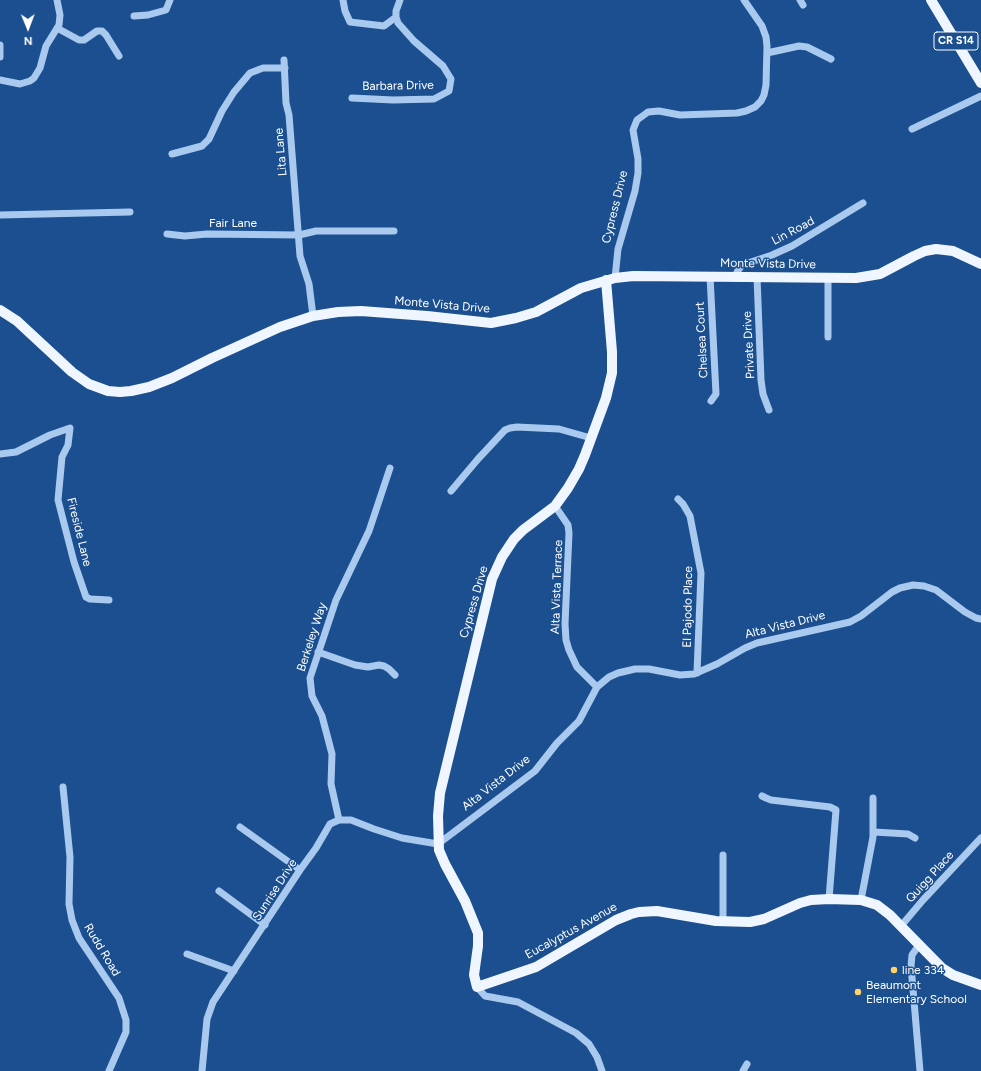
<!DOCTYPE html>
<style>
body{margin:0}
#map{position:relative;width:981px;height:1071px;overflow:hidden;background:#1b4f8f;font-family:Figtree,sans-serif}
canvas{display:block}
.north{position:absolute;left:8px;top:8px;width:40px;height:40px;-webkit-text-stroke:3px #1b4f8f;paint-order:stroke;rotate:179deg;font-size:11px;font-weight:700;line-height:16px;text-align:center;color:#fff}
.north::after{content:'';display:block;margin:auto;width:14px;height:18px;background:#fff;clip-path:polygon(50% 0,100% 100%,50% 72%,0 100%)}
</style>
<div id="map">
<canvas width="981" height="1071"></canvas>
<div class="north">N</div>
</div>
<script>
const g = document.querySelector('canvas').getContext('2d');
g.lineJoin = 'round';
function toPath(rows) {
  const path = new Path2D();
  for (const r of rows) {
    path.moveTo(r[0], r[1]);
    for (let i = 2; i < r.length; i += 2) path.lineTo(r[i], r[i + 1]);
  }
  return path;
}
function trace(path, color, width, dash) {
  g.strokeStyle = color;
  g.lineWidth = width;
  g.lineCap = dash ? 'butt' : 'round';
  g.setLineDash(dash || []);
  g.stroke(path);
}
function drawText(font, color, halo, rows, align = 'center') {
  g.font = font + ' Figtree,sans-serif';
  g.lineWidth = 3;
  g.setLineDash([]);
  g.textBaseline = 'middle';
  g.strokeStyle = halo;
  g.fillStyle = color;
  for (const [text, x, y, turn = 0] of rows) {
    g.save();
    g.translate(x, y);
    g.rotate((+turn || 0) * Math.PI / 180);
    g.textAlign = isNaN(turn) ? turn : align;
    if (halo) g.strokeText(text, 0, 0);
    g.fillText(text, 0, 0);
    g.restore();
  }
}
trace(toPath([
 [343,0,345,11,350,22,384,26,396,17],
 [800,0,803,5],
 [134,16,148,15,166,10,170,0],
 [57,28,79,40,84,40,97,31,102,31,106,35,119,56],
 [0,45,0,57],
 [767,53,799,46,807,47,831,59],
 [284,60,286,103,289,115,300,256,309,284,313,316],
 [0,80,20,84,30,81,34,78,40,68,46,46,59,25,60,15,57,0],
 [352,98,393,100,434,99,449,91,451,79,443,66,414,41,398,23,396,17,396,11,400,0],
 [912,129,981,96],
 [172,154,202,146,209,139,222,111,234,92,250,73,263,68,285,68],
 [0,215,130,212],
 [167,234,185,236,207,234,299,235,316,231,394,231],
 [710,276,716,394,711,401],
 [736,277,737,272,742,265,772,255,792,246,863,203],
 [757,277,761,380,763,394,769,410],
 [615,278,618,249,635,191,638,173,638,159,633,130,637,120,648,112,659,111,680,115,737,113,746,111,755,107,761,101,764,95,766,85,767,46,766,37,762,26,744,0],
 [828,278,828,337],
 [0,454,16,452,50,435,70,428,68,445,62,457,58,500,74,562,86,597,90,599,109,600],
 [451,491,478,459,505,430,510,428,517,427,559,429,591,438],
 [678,499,683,504,690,516,701,573,697,673],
 [555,506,568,525,569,533,565,624,566,640,569,650,577,667,597,687],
 [318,652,355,665,368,667,379,665,384,666,389,669,395,675],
 [63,787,70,857,69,904,72,920,79,938,119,998,126,1020,126,1032,109,1071],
 [762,796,766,798,771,800,830,807,836,810,829,899],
 [339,820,331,784,332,754,322,716,312,696,310,678,336,600,369,531,390,468],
 [240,827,300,870],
 [874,832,908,834,915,838],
 [723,855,723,921],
 [219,891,265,925],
 [861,900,873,837,873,798],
 [901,926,923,900,981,838],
 [919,945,912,955,911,966,920,1071],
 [187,954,234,971],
 [477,987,485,996,518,1002,576,1033,589,1044,597,1057,602,1071],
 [202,1071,207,1019,213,1002,300,870,316,848,330,824,339,820,351,820,374,829,402,838,438,844,535,771,557,743,579,721,597,687,609,677,618,673,635,669,649,669,680,675,694,674,717,664,745,648,757,643,850,622,861,616,892,592,900,588,913,585,924,586,936,590,965,612,976,618,981,619],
 [743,1071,747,1064]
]), '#a9c9ee', 7);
trace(toPath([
 [931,0,981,83],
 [606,280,612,352,612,373,606,398,585,455,579,469,568,488,555,506,523,530,514,539,502,557,492,579,440,793,438,816,439,850,445,864,465,901,478,933,478,946,474,975,477,987,536,967,616,920,631,914,639,912,657,911,716,921,750,922,764,919,800,903,811,900,829,899,861,900,877,905,890,915,942,968,953,975,981,985],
 [0,310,17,321,72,372,89,384,108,391,120,392,131,391,149,387,172,378,212,358,280,327,313,316,338,312,361,311,427,316,491,323,516,318,536,312,581,288,615,278,633,276,856,278,880,274,914,256,925,251,936,249,953,251,981,264]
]), '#f0f6ff', 10);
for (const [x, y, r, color] of [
 [894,970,4,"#ffd166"],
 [858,992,4,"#ffd166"]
]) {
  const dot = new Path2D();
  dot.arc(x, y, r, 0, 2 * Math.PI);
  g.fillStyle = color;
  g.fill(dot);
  trace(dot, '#1b4f8f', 1.5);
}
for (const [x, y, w] of [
 [956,41,44]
]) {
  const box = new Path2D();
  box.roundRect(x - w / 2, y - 9, w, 18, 3);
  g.fillStyle = '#1b4f8f';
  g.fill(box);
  trace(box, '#fff', 1);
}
drawText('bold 11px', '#fff', null, [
 ["CR S14",956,41]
]);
drawText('12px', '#fff', '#1b4f8f', [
 ["Barbara Drive",398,86,-1],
 ["Lita Lane",281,152,-95],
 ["Cypress Drive",615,207,-76],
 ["Fair Lane",233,223],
 ["Lin Road",793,231,-28],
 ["Monte Vista Drive",768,264,1],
 ["Monte Vista Drive",442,305,5],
 ["Chelsea Court",702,340,-93],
 ["Private Drive",749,345,-93],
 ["Fireside Lane",79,532,76],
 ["Alta Vista Terrace",557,587,-88],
 ["Cypress Drive",474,602,-74],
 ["El Pajodo Place",688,607,-89],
 ["Alta Vista Drive",785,625,-14],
 ["Berkeley Way",312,637,-72],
 ["Alta Vista Drive",496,783,-38],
 ["Quigg Place",930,877,-48],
 ["Sunrise Drive",275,890,-57],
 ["Eucalyptus Avenue",571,931,-29],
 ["Rudd Road",102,950,59]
]);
drawText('12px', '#fff', '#1b4f8f', [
 ["line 334",902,970],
 ["Beaumont",866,985],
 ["Elementary School",866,999]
], 'left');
</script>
